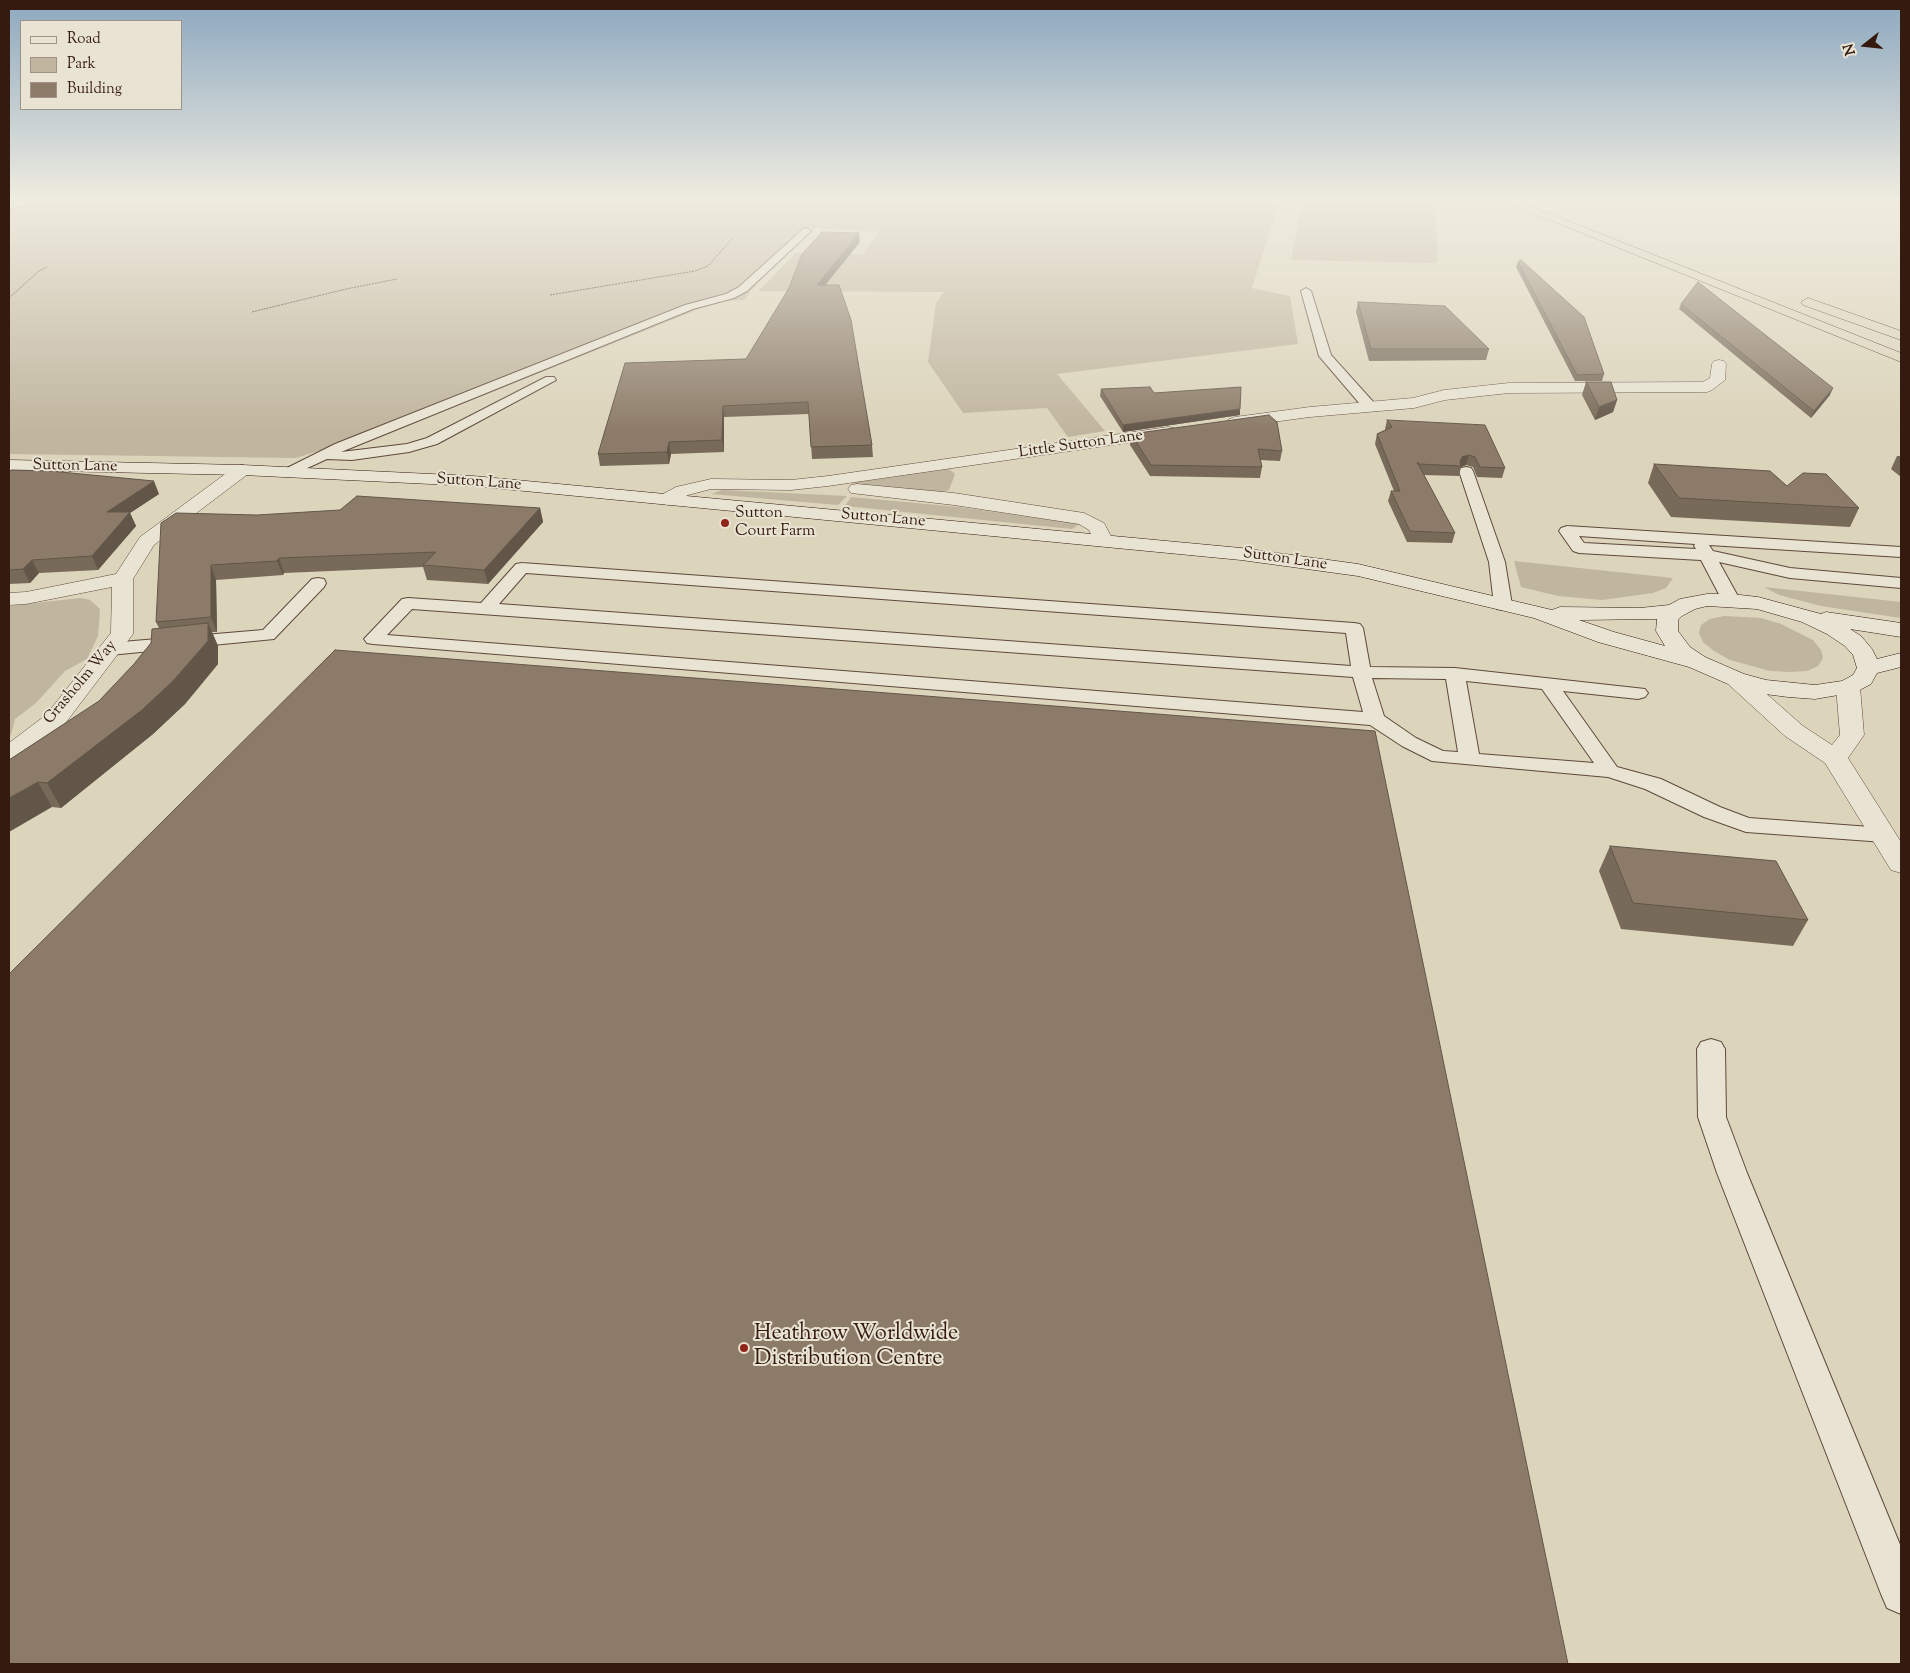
<!DOCTYPE html>
<style>
body{margin:0}
#map{position:relative;width:1910px;height:1673px;overflow:hidden;background:#dcd4bb;font-family:"Sorts Mill Goudy",serif}
canvas{display:block}
.frame{position:absolute;inset:0;border:10px solid #351b0f;pointer-events:none}
.legend{position:absolute;left:20px;top:20px;width:162px;height:90px;box-sizing:border-box;background:#e8e3d3;border:1px solid #a09385;margin:0;padding:6px 9px;list-style:none;font-size:15px;color:#351b0f}
.legend li{display:flex;align-items:center;gap:10px;height:25px}
.legend b{width:25px;border:1px solid #a09385}
.north{position:absolute;left:1840px;top:20px;width:50px;height:50px;-webkit-text-stroke:4px #e8e3d3;paint-order:stroke;rotate:254deg;font-size:14px;font-weight:700;line-height:20px;text-align:center;color:#351b0f}
.north::after{content:'';display:block;margin:auto;width:18px;height:22px;background:#351b0f;clip-path:polygon(50% 0,100% 100%,50% 72%,0 100%)}
</style>
<div id="map">
<canvas width="1910" height="1673"></canvas>
<div class="frame"></div>
<ul class="legend">
<li><b style="height:6px;background:#e8e3d3"></b>Road</li>
<li><b style="height:14px;background:#c0b59e"></b>Park</li>
<li><b style="height:14px;background:#8c7b68"></b>Building</li>
</ul>
<div class="north">N</div>
</div>
<script>
const g = document.querySelector('canvas').getContext('2d');
g.lineJoin = 'round';
function fillPath(path, color) {
  g.fillStyle = color;
  g.fill(path, 'evenodd');
}
function toPath(rows) {
  const path = new Path2D();
  for (const r of rows) {
    path.moveTo(r[0], r[1]);
    for (let i = 2; i < r.length; i += 2) path.lineTo(r[i], r[i + 1]);
  }
  return path;
}
function trace(path, color, width, dash) {
  g.strokeStyle = color;
  g.lineWidth = width;
  g.lineCap = dash ? 'butt' : 'round';
  g.setLineDash(dash || []);
  g.stroke(path);
}
function drawText(font, color, halo, rows, align = 'center') {
  g.font = font + ' "Sorts Mill Goudy",serif';
  g.lineWidth = 4;
  g.setLineDash([]);
  g.textBaseline = 'middle';
  g.strokeStyle = halo;
  g.fillStyle = color;
  for (const [text, x, y, turn = 0] of rows) {
    g.save();
    g.translate(x, y);
    g.rotate((+turn || 0) * Math.PI / 180);
    g.textAlign = isNaN(turn) ? turn : align;
    if (halo) g.strokeText(text, 0, 0);
    g.fillText(text, 0, 0);
    g.restore();
  }
}
fillPath(toPath([
 [9,197,1281,197,1252,288,1290,296,1298,344,1057,374,1105,431,1068,437,1047,408,963,413,928,362,936,303,944,292,758,291,796,253,862,255,879,232,815,228,754,287,744,300,719,301,335,455,321,450,296,458,9,454],
 [1303,197,1436,197,1437,263,1291,260],
 [949,469,955,474,949,490,943,492,851,483],
 [722,490,847,496,838,505,711,494],
 [851,497,959,507,1080,524,1072,529,845,506],
 [1514,561,1673,578,1666,588,1653,593,1602,600,1558,596,1521,587],
 [1764,587,1901,602,1901,618,1821,606,1779,595],
 [80,598,90,600,100,609,98,636,87,659,65,671,36,703,15,719,11,735,9,736,9,606],
 [1724,616,1761,618,1781,624,1813,640,1821,650,1823,658,1818,666,1807,671,1790,672,1770,671,1730,660,1714,651,1703,642,1699,633,1701,625,1710,619]
]), '#c0b59e');
const lane = toPath([
 [36,197,53,197,9,209,9,203,36,197],
 [806,228,811,231,809,233,747,291,734,298,693,309,341,452,407,444,427,438,546,377,554,377,556,380,437,444,409,452,352,460,327,459,290,476,285,475,283,472,285,469,335,444,685,305,726,294,739,287,803,229,806,228],
 [1306,288,1311,291,1331,355,1376,405,1378,408,1376,411,1366,411,1319,356,1301,291,1306,288],
 [1466,467,1471,468,1473,471,1505,562,1512,605,1509,609,1503,610,1497,609,1494,605,1489,562,1459,471,1461,468,1466,467],
 [1567,526,1901,547,1901,557,1709,545,1713,551,1790,568,1901,578,1901,588,1790,578,1719,562,1740,600,1737,604,1731,605,1725,604,1722,600,1701,560,1579,553,1573,551,1559,531,1561,528,1567,526],
 [1579,536,1695,544,1694,546,1696,549,1584,543,1579,536],
 [522,563,1354,623,1360,624,1363,628,1370,667,1455,668,1645,689,1648,693,1645,697,1638,699,1563,691,1617,767,1661,779,1720,807,1749,818,1884,828,1892,830,1895,835,1892,840,1884,842,1746,832,1704,817,1645,789,1608,777,1432,761,1402,746,1370,725,373,644,367,643,364,639,402,599,408,598,481,603,516,564,522,563],
 [526,573,1346,633,1351,666,499,604,526,573],
 [412,609,1353,677,1363,712,387,635,412,609],
 [1372,678,1446,679,1458,752,1443,751,1416,738,1384,716,1372,678],
 [1466,681,1542,689,1594,763,1479,754,1466,681],
 [318,578,324,579,326,583,324,587,274,639,110,655,103,653,101,649,103,645,110,643,263,630,312,579,318,578],
 [1711,1039,1721,1042,1725,1049,1726,1117,1747,1173,1901,1547,1901,1614,1887,1608,1881,1594,1717,1173,1698,1117,1697,1049,1701,1042,1711,1039]
]);
const street = toPath([
 [1719,360,1724,361,1726,364,1725,380,1712,390,1707,392,1509,393,1445,400,1414,408,1310,417,1235,427,1229,425,1227,422,1229,419,1235,417,1310,407,1413,398,1444,390,1509,383,1703,382,1710,378,1712,364,1714,361,1719,360],
 [1168,427,1174,428,1176,432,1174,436,828,486,791,490,711,489,688,495,668,505,661,503,659,499,661,495,676,487,711,479,791,480,828,476,1168,427],
 [242,465,248,466,251,470,248,474,154,545,133,579,133,634,64,725,18,760,9,763,9,743,46,715,111,633,112,587,26,604,9,605,9,593,26,592,116,574,140,537,236,466,242,465],
 [857,484,954,493,1084,513,1104,523,1113,540,1110,544,1103,546,1096,544,1089,530,1079,524,954,505,851,493,848,489,851,485,857,484],
 [1736,672,1744,674,1803,726,1832,745,1840,735,1836,687,1840,682,1848,680,1856,682,1860,687,1864,735,1848,758,1901,842,1901,873,1891,870,1825,763,1785,736,1728,684,1724,679,1728,674,1736,672]
]);
const secondary = toPath([
 [9,460,242,465,473,476,1241,548,1358,564,1552,610,1560,607,1640,608,1669,605,1680,599,1707,594,1731,594,1758,597,1821,614,1826,612,1901,623,1901,637,1850,629,1861,636,1872,649,1877,659,1901,653,1901,667,1877,673,1871,684,1856,692,1815,699,1788,697,1765,694,1728,684,1689,667,1598,642,1534,618,1358,576,1241,560,473,486,242,475,9,470,9,460],
 [1707,606,1757,609,1802,622,1827,634,1845,646,1853,655,1857,668,1853,675,1842,681,1815,685,1766,680,1744,674,1705,657,1690,647,1678,631,1678,620,1682,616,1695,609,1707,606],
 [1657,619,1656,631,1665,646,1614,632,1579,620,1657,619]
]);
const highway = toPath([
 [1493,197,1508,197,1901,353,1901,362,1493,197],
 [1808,298,1901,331,1901,340,1803,305,1801,302,1808,298]
]);
trace(lane, '#5f493a', 2);
trace(street, '#5f493a', 1);
trace(secondary, '#351b0f', 1);
trace(highway, '#351b0f', 1);
trace(toPath([
 [550,295,695,271,708,266,732,239],
 [9,298,39,271,47,267],
 [252,312,346,289,397,279]
]), '#351b0f', 1, [2, 1]);
fillPath(lane, '#e8e3d3');
fillPath(street, '#e8e3d3');
fillPath(secondary, '#e8e3d3');
fillPath(highway, '#dcd4bb');
fillPath(toPath([
 [860,242,825,285,872,445,873,457,812,459,809,414,724,417,724,452,671,454,669,464,600,466,598,454,746,359],
 [1518,262,1604,374,1602,381,1575,381,1516,267],
 [1358,302,1489,349,1486,360,1369,361,1356,312],
 [1681,304,1830,395,1811,418,1679,309],
 [1586,382,1617,400,1613,412,1595,420,1582,395],
 [1101,389,1154,393,1240,415,1123,432,1100,396],
 [1387,420,1505,468,1502,478,1477,477,1473,467,1466,465,1461,467,1459,476,1424,475,1455,533,1452,543,1407,542,1388,501,1391,491,1394,491,1375,444,1377,434,1385,430,1385,429],
 [1131,434,1282,451,1280,461,1260,460,1262,467,1260,478,1150,476,1130,445],
 [1897,456,1901,456,1901,477,1891,469],
 [1654,464,1787,486,1859,508,1850,527,1671,517,1648,483],
 [9,472,159,494,130,513,136,526,98,570,39,573,30,583,9,584],
 [540,508,543,522,488,584,427,580,423,567,284,573,283,575,216,580,217,632,212,632,218,646,218,664,185,704,153,734,61,808,52,807,9,760,99,701,134,664,151,643,159,628,156,622,257,515],
 [1610,846,1808,920,1793,946,1621,929,1599,871]
]), '#786a59');
fillPath(toPath([
 [859,233,860,242,818,294,817,285],
 [1833,388,1830,395,1811,418,1814,411],
 [1617,400,1613,412,1595,420,1599,407],
 [723,406,724,417,724,452,722,440],
 [1240,409,1240,415,1123,432,1123,425],
 [669,442,671,454,669,464,667,452],
 [1469,455,1466,465,1461,467,1460,462,1462,457],
 [154,481,159,494,130,513,136,526,98,570,92,556,107,512],
 [540,508,543,522,488,584,484,570],
 [279,558,284,573,283,575,277,561],
 [32,560,39,573,30,583,23,569],
 [211,565,216,580,217,632,211,617],
 [208,623,218,646,218,664,185,704,153,734,61,808,47,783],
 [38,782,52,807,9,832,9,798]
]), '#625649');
const building = toPath([
 [822,232,859,233,817,285,839,285,851,320,872,445,811,447,808,402,723,406,722,440,669,442,667,452,598,454,625,363,746,359,789,288,802,254,822,232],
 [1521,260,1584,317,1604,374,1577,375,1518,262,1521,260],
 [1698,282,1833,388,1814,411,1681,304,1698,282],
 [1358,302,1445,306,1489,349,1371,349,1358,302],
 [1586,382,1611,382,1617,400,1599,407,1586,382],
 [1150,387,1154,393,1241,387,1240,409,1123,425,1101,389,1150,387],
 [1269,415,1277,422,1282,451,1258,449,1262,467,1151,465,1131,434,1269,415],
 [1387,420,1485,425,1505,468,1480,467,1475,457,1469,455,1462,457,1460,462,1461,466,1419,464,1417,462,1455,533,1410,531,1391,491,1400,491,1377,434,1392,427,1387,420],
 [1654,464,1770,471,1787,486,1803,473,1826,474,1859,508,1679,498,1654,464],
 [12,470,50,471,154,481,107,512,130,512,92,556,32,560,23,569,9,570,9,472,12,470],
 [357,496,540,508,484,570,423,565,436,552,279,558,277,561,211,565,211,617,156,622,161,523,176,513,257,515,340,510,357,496],
 [208,623,208,641,174,680,142,710,47,783,38,782,9,798,9,760,99,701,134,664,151,643,152,629,208,623],
 [335,650,1375,731,1568,1664,9,1664,9,974,335,650],
 [1610,846,1776,861,1808,920,1633,903,1610,846]
]);
fillPath(building, '#8c7b68');
trace(building, '#625649', 1);
const sky = g.createLinearGradient(0, 0, 0, 432);
sky.addColorStop(0, '#8ca8bf');
sky.addColorStop(0.46, '#efece0');
sky.addColorStop(1, '#efece000');
g.fillStyle = sky;
g.fillRect(0, 0, 1910, 432);
for (const [x, y, r, color] of [
 [725,523,5,"#8f2418"],
 [744,1348,5,"#8f2418"]
]) {
  const dot = new Path2D();
  dot.arc(x, y, r, 0, 2 * Math.PI);
  g.fillStyle = color;
  g.fill(dot);
  trace(dot, '#e8e3d3', 2);
}
drawText('16px', '#351b0f', '#e8e3d3', [
 ["Little Sutton Lane",1081,445,-8],
 ["Sutton Lane",75,467,1],
 ["Sutton Lane",479,483,4],
 ["Sutton Lane",883,519,5],
 ["Sutton Lane",1285,560,8],
 ["Grasholm Way",81,683,-50]
]);
drawText('16px', '#351b0f', '#e8e3d3', [
 ["Sutton",735,514],
 ["Court Farm",735,532]
], 'left');
drawText('22px', '#351b0f', '#e8e3d3', [
 ["Heathrow Worldwide",754,1335],
 ["Distribution Centre",754,1360]
], 'left');
</script>
